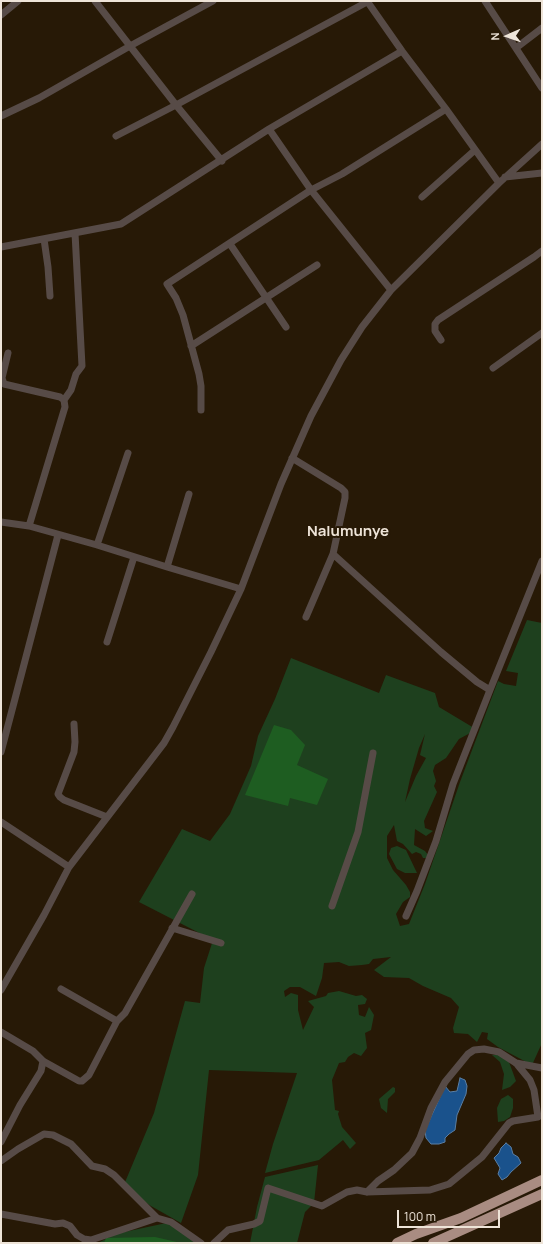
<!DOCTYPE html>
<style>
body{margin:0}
#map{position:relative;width:543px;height:1244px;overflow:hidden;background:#271906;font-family:Manrope,sans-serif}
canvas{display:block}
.frame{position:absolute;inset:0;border:2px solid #eee4d8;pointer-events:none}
.north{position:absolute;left:487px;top:16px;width:40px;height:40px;-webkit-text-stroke:3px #271906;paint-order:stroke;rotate:268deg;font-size:11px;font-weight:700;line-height:16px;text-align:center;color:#eee4d8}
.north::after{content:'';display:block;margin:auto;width:14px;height:18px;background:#eee4d8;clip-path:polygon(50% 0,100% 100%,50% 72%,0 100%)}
.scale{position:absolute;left:397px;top:1210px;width:103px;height:18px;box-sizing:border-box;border:2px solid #eee4d8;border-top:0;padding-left:5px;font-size:12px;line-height:14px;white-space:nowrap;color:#eee4d8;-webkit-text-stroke:3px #271906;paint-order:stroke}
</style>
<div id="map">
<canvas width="543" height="1244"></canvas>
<div class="frame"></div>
<div class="north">N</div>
<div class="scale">100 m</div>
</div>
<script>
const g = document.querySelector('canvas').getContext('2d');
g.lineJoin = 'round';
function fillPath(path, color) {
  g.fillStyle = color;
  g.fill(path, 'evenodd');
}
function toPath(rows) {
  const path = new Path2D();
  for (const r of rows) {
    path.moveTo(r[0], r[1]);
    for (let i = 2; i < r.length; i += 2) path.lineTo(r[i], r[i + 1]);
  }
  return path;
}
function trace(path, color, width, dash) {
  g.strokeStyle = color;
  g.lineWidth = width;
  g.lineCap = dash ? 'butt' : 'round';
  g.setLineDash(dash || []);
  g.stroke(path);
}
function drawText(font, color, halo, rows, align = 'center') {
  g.font = font + ' Manrope,sans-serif';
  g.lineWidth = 4;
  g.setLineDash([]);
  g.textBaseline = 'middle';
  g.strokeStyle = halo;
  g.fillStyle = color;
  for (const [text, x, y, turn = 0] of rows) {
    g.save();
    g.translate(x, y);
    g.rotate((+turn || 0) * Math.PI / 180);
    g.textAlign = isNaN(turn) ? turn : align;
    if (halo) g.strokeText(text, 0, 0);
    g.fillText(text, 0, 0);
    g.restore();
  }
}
fillPath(toPath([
 [527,620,542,623,542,1043,532,1065,498,1047,487,1039,488,1033,482,1032,477,1042,468,1034,454,1033,453,1028,459,1007,451,998,423,986,409,978,384,977,374,970,391,957,373,959,369,964,362,965,349,966,339,962,324,963,322,978,316,996,300,987,290,987,284,991,285,997,291,993,298,995,298,1010,303,1030,314,1007,308,1001,326,996,328,993,339,991,356,996,362,995,367,999,365,1004,358,1005,359,1015,365,1017,369,1007,374,1015,371,1030,365,1033,367,1048,361,1056,354,1053,348,1057,345,1062,339,1063,332,1080,335,1110,339,1111,338,1114,342,1127,356,1143,350,1149,343,1140,319,1160,265,1173,273,1144,297,1073,209,1070,198,1175,181,1223,151,1206,123,1187,154,1113,185,1001,200,1003,204,968,213,940,139,902,182,829,210,841,230,814,251,766,258,736,275,699,291,658,379,693,386,675,435,693,439,707,474,728,472,732,459,739,446,758,435,765,433,771,436,781,434,786,437,792,424,821,425,828,433,831,426,836,415,829,414,845,425,851,428,855,426,858,423,858,421,854,416,852,412,854,403,844,397,841,394,825,387,836,387,858,393,870,406,885,410,892,410,897,403,902,396,914,400,926,409,924,425,884,460,782,498,681,504,684,516,686,518,673,506,671],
 [425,734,420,755,426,758,416,776,405,802,410,779,419,748],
 [397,846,406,850,417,873,405,873,397,869,389,854,391,848],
 [492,1055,502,1055,509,1062,516,1081,510,1087,502,1090,504,1074,500,1062],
 [393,1087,395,1088,395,1092,388,1099,387,1113,381,1108,379,1099],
 [508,1095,513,1099,513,1108,510,1117,504,1121,498,1122,497,1108,501,1099],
 [318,1165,314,1203,305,1212,297,1243,250,1243,257,1207,265,1177],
 [171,1222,196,1243,98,1243,115,1234]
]), '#1e401e');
fillPath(toPath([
 [274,725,291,730,305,745,297,765,328,779,317,805,290,798,288,806,245,795],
 [155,1237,181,1243,104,1243,106,1238]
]), '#1e5d21');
const water = toPath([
 [460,1078,465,1080,467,1086,466,1094,457,1115,455,1130,449,1134,445,1138,445,1142,439,1144,431,1144,426,1138,425,1130,445,1086,450,1092,457,1091,460,1078],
 [506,1143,511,1147,513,1154,518,1157,521,1163,511,1172,507,1177,502,1180,498,1174,500,1168,494,1158,499,1153,501,1148,506,1143]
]);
fillPath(water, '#1a528c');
trace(water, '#5a7ea3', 1);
trace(toPath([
 [95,1,176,105,222,161],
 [367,1,402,51,446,109,499,183],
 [485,1,542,88],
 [1,15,18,1],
 [516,48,542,28],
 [1,116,39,98,130,46,213,1],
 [269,129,402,51],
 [116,136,176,105,367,2],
 [505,177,542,173],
 [422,197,475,150],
 [44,239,48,267,50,296],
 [230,244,286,327],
 [1,247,121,224,269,129,311,190,391,290],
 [441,340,435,331,435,324,438,320,534,257,542,251],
 [191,346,317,265],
 [8,353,2,378,4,384,60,397,64,400],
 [493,368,542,333],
 [201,410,201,386,199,374,183,315,176,298,167,284,311,190,342,174,446,109],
 [292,458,341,488,345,492,345,498,333,554,306,617],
 [1,522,29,526,97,545,167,567,241,589],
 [29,526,65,407,64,400,71,390,76,374,82,366,75,233],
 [97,545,128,453],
 [333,554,441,652,477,682,490,690,542,561],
 [167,567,189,494],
 [107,642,134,557],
 [74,724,75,742,74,752,58,794,60,797,64,800,107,817],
 [1,752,58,535],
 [1,822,69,867],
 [332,906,358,832,373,753],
 [406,916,417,891,436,841,453,784,490,690],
 [172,928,221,943],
 [61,989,117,1021],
 [1,990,44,915,69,867,164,743,173,727,211,652,241,589,281,484,311,416,341,360,362,327,391,290,499,183,542,144],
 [1,1032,33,1051,43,1061,79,1081,82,1081,89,1075,117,1021,125,1013,192,894],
 [516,1063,542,1068],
 [1,1142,20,1105,41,1071,43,1061],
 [1,1161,18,1149,44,1134,53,1135,71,1144,92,1166,105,1169,114,1175,157,1218,171,1222,201,1243],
 [1,1214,55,1224,63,1223,70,1226,77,1235,84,1239,91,1240,157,1218],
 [214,1243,228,1230,254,1224,260,1221,268,1188,322,1206,347,1192,357,1190,367,1192,430,1190,449,1184,482,1157,509,1123,513,1121,538,1117,534,1090,530,1080,516,1063,499,1052,484,1049,474,1050,468,1054,445,1082,431,1108,420,1138,412,1153,394,1170,378,1181,367,1192]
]), '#574b47', 7);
trace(toPath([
 [397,1243,416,1234,461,1218,542,1180],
 [433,1243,542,1194]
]), '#a98c82', 10);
drawText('bold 15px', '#eee4d8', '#271906', [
 ["Nalumunye",348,532]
]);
</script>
